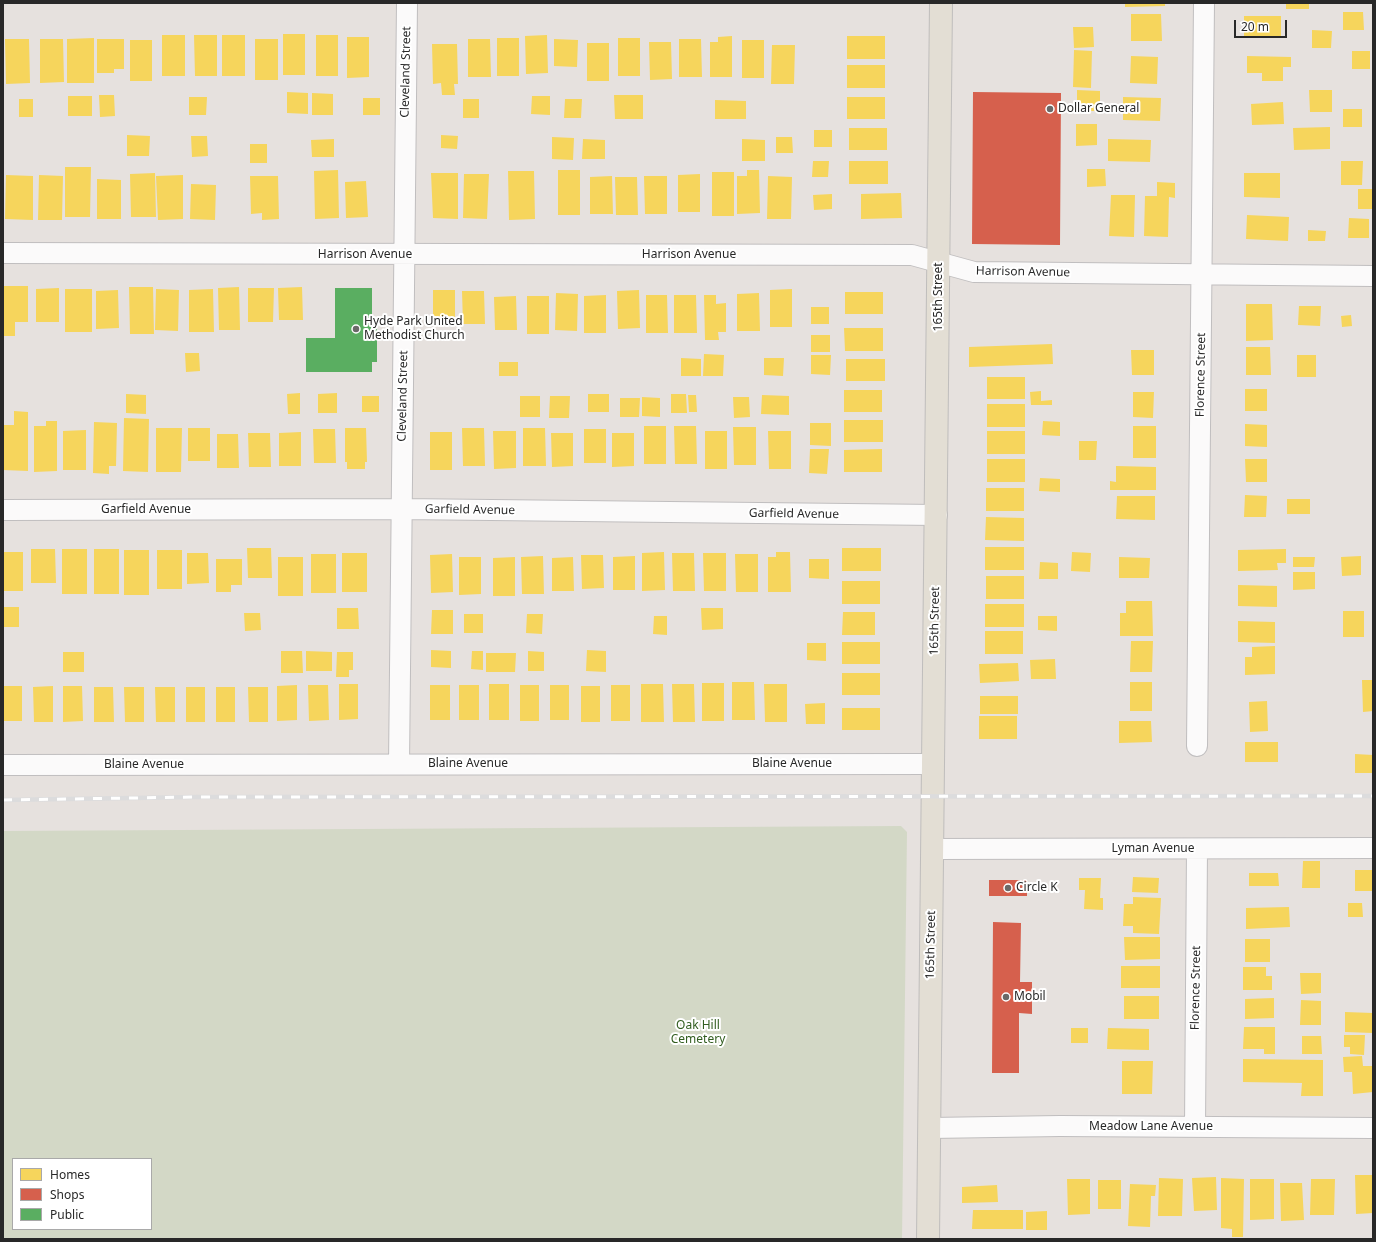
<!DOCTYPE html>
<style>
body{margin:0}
#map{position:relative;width:1376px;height:1242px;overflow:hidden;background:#e6e1de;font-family:"Noto Sans",sans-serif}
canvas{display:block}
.frame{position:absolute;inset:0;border:4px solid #282828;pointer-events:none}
.legend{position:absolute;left:12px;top:1158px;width:140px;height:72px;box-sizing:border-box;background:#fff;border:1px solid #a9a9a9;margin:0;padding:5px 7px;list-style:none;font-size:12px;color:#282828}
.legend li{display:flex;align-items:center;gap:8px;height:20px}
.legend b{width:20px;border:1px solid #a9a9a9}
.scale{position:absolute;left:1234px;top:20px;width:53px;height:18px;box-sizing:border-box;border:2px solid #282828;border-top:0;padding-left:5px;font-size:12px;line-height:14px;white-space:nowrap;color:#282828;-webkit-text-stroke:3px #fff;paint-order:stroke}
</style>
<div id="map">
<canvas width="1376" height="1242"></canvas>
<div class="frame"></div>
<ul class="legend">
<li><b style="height:11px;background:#f6d55c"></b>Homes</li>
<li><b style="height:11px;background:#d6604d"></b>Shops</li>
<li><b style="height:11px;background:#5aae61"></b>Public</li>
</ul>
<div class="scale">20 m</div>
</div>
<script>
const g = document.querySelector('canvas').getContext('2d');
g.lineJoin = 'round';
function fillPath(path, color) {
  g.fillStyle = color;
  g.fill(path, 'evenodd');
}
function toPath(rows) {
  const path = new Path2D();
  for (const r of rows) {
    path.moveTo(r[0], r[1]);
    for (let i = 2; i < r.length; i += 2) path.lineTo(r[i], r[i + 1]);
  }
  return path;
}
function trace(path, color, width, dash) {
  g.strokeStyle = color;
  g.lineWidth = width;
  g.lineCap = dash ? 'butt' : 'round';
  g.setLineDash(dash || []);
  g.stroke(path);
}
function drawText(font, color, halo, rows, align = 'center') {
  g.font = font + ' "Noto Sans",sans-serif';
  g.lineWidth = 4;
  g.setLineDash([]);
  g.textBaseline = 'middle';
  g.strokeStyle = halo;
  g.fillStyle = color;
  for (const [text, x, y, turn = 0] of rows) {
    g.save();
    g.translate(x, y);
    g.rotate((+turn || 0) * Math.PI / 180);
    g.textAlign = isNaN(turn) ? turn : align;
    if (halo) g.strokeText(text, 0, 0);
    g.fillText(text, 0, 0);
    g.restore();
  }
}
fillPath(toPath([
 [901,826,907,832,902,1239,3,1239,3,831],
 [13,1159,151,1159,151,1229,13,1229]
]), '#d3d8c6');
fillPath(toPath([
 [1125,3,1165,3,1165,6,1125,7],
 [1286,3,1309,3,1309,9,1286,9],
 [1343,12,1363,12,1364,30,1343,30],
 [1131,14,1161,14,1162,41,1131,41],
 [1244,16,1281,16,1281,38,1244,37],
 [1073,27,1093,27,1094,47,1074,48],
 [1312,30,1332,31,1331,48,1312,48],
 [283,34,305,34,305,75,283,75],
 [162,35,185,35,185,76,162,76],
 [194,35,217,35,217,76,195,76],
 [222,35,245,35,245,76,222,76],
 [316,35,338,35,338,76,316,76],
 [547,35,548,73,526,74,525,36],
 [732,36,732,77,710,77,710,42,718,42,718,37],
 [847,36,885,36,885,59,847,59],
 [347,37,369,37,369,77,347,78],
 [94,38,94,83,67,83,67,39],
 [497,38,519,38,519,76,497,76],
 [618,38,640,38,640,76,618,76],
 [5,39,29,39,30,83,6,84],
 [40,39,63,39,64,82,40,83],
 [97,39,124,39,124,69,114,69,114,73,97,73],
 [255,39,278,39,278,80,255,80],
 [468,39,490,39,491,77,468,77],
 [554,39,578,40,577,67,554,66],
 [679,39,701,39,702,77,679,77],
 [130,40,152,40,152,81,130,81],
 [742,40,764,40,764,78,742,78],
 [649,42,671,42,672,79,650,80],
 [587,43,609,43,609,81,587,81],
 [432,44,457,44,458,84,454,84,455,95,442,95,441,83,433,84],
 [772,45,795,45,794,84,771,84],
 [1074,50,1092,51,1091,88,1073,87],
 [1352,51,1370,51,1370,69,1352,69],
 [1131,56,1158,57,1157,84,1130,83],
 [1247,56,1291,57,1291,67,1283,67,1283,81,1262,81,1262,73,1247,73],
 [847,65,885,65,885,88,847,88],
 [1077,90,1100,91,1100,111,1077,111],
 [1309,90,1332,90,1332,112,1310,112],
 [287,92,308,93,308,114,287,113],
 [312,93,333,94,333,115,312,115],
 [99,95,114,95,115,116,100,117],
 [614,95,643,95,643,119,615,119],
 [68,96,92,96,92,116,68,116],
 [532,96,550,96,550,115,531,114],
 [189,97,207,97,206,115,189,115],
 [847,97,885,97,885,119,847,119],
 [1123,97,1161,98,1160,121,1123,120],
 [363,98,380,98,380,115,363,115],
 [19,99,33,99,33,117,19,117],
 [463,99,479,99,479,118,463,118],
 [565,99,582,99,581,118,564,118],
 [715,100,746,101,746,119,715,119],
 [1283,102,1284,124,1252,125,1251,104],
 [1343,109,1362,109,1362,127,1343,127],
 [1076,124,1097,124,1097,145,1076,146],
 [1330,127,1330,149,1294,150,1293,128],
 [849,128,887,128,887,150,849,150],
 [814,130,832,130,832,147,814,147],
 [127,135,150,136,149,156,127,156],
 [441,135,458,136,457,149,441,148],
 [191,136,207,136,208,156,192,157],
 [552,137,574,138,573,160,552,159],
 [776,137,792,137,793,153,776,153],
 [334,139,334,157,312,157,311,140],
 [583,139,605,140,605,159,582,159],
 [742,139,765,140,765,161,742,161],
 [1108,139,1151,140,1150,162,1108,161],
 [250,144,267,144,267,163,250,163],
 [813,161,829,161,828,177,812,177],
 [849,161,888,161,888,184,849,184],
 [1341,161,1363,161,1362,185,1341,185],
 [65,167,91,167,90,217,65,217],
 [1087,169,1105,169,1106,186,1087,187],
 [338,170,339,218,315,219,314,171],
 [558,170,580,170,580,215,558,215],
 [747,170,759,170,760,213,737,214,737,176,747,176],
 [508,171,534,171,535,219,509,220],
 [712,172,734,172,734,216,712,216],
 [155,173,156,217,131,217,130,174],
 [431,173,458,173,458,219,433,218],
 [1244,173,1280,173,1280,198,1244,197],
 [464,174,489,174,487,219,463,218],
 [700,174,700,212,678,212,678,175],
 [6,175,33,176,33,220,5,219],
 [39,175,63,176,62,220,38,220],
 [183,175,183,219,158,220,156,176],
 [250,176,278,176,279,219,262,220,262,213,251,214],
 [612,176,613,214,590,214,590,177],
 [644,176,667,176,667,214,645,214],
 [768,176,792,177,791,219,767,219],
 [615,177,637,177,638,215,616,215],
 [97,179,121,180,121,219,97,219],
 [366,181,368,217,346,218,345,182],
 [1157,182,1175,183,1175,198,1169,197,1168,237,1144,236,1145,196,1157,196],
 [191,184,216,185,215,220,190,219],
 [1358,189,1373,189,1373,209,1358,209],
 [901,193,902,218,861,219,861,194],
 [832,194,832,209,814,210,813,195],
 [1111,195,1135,195,1134,237,1109,236],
 [1247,215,1289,217,1288,241,1246,239],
 [1349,218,1369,219,1369,238,1348,238],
 [1308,230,1326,231,1325,241,1308,241],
 [4,286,28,286,28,322,15,322,15,336,4,336],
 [129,287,153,287,154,334,130,334],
 [239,287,240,330,219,330,218,288],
 [302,287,303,320,279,320,278,288],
 [59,288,59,322,36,322,36,289],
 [248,288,274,288,273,322,248,322],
 [65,289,92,289,92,332,65,332],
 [156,289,179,290,178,331,155,330],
 [213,289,214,332,189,332,189,290],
 [792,289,792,327,770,327,770,290],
 [118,290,119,328,96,329,96,291],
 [433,290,455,290,455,324,433,324],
 [639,290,640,328,618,329,617,291],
 [462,291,484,291,485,324,463,324],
 [845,292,883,292,883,314,845,314],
 [556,293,578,294,577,331,555,330],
 [759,293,760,331,737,331,737,294],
 [606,295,606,333,584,333,584,296],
 [646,295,667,295,668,333,646,333],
 [674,295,696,295,697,333,674,333],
 [704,295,716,295,716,304,726,303,726,332,718,332,719,340,705,340],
 [516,296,517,330,495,330,494,297],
 [527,296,549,296,549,334,527,334],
 [1246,304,1272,304,1273,340,1246,341],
 [1299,306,1321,306,1320,326,1298,325],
 [811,307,829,307,829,324,811,324],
 [1351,315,1352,326,1342,327,1341,316],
 [844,328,883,328,883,351,845,351],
 [811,335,830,335,830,352,811,352],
 [1052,344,1053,364,969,367,969,347],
 [1246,347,1270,347,1271,375,1246,375],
 [1131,350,1154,350,1154,375,1132,375],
 [185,353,199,353,200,371,186,372],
 [704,354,724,355,723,376,703,376],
 [811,355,831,355,830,375,811,374],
 [1297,355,1316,355,1316,377,1297,377],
 [681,358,701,359,701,376,681,376],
 [764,358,784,358,783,376,764,375],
 [846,359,885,359,885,381,846,381],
 [499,362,518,362,518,376,499,376],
 [987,377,1025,377,1025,399,987,399],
 [1245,389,1267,389,1267,411,1245,411],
 [844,390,882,390,882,412,844,412],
 [1041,391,1041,401,1052,400,1052,405,1031,405,1030,392],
 [1133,392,1154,392,1153,418,1133,417],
 [300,393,300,414,288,414,287,394],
 [337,393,337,413,318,413,318,394],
 [126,394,146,395,146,414,126,413],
 [588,394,609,394,609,412,588,412],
 [671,394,686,394,687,413,671,413],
 [688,395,696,395,697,412,689,412],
 [762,395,789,396,789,415,761,414],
 [362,396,379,396,379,412,362,412],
 [520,396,540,396,540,417,520,417],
 [550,396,570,396,569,418,549,418],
 [642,397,660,398,660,417,642,416],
 [733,397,749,397,750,417,734,418],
 [620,398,640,398,639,417,620,417],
 [987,404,1025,404,1025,427,987,427],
 [14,411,28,412,28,471,3,470,3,425,14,425],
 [124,418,149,419,148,472,123,471],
 [844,420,883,420,883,442,844,442],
 [46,421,57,421,57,471,34,472,34,426,46,426],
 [1043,421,1060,422,1060,436,1042,435],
 [94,422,117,423,116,466,109,466,109,474,93,473],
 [810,423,831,423,831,446,810,445],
 [1245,424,1267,425,1267,447,1245,446],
 [644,426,666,426,666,464,644,464],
 [674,426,696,426,697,464,675,464],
 [1133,426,1156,426,1156,458,1133,458],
 [733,427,756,427,756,465,734,465],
 [156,428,182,428,181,472,156,472],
 [188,428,210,428,210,461,188,461],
 [345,428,366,428,367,462,365,462,365,469,347,469,347,462,345,462],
 [462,428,484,428,485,466,463,466],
 [523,428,545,428,546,466,523,466],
 [313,429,335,429,336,463,314,463],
 [584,429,606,429,606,463,584,463],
 [86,430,86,470,63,470,63,431],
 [493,431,516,431,516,468,494,469],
 [705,431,727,431,727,469,705,469],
 [768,431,791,431,791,469,769,469],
 [987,431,1025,431,1025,454,987,454],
 [301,432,301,466,279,466,279,433],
 [430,432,452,432,452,470,430,470],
 [248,433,270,433,271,467,249,467],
 [551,433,573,433,573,466,552,467],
 [612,433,634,433,634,466,612,467],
 [217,434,238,434,239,468,217,468],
 [1079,441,1097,441,1096,460,1079,460],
 [810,449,829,449,827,474,809,473],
 [882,449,882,472,844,472,844,450],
 [987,459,1025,459,1025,482,987,482],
 [1245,459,1267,459,1267,482,1246,482],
 [1116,466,1156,467,1156,490,1110,490,1110,481,1116,482],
 [1040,478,1060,479,1060,492,1039,491],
 [986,488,1024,488,1024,511,986,511],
 [1245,495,1267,496,1266,517,1244,517],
 [1117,496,1155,496,1155,520,1116,519],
 [1287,499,1310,499,1310,514,1287,514],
 [986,517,1024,518,1024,541,985,540],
 [985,547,1024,547,1024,570,985,570],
 [247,548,271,548,272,578,248,578],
 [842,548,881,548,881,571,842,571],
 [31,549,55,549,56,583,31,583],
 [62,549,87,549,87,594,62,594],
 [94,549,119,549,119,594,94,594],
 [1286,549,1286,563,1277,563,1278,570,1238,571,1238,550],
 [124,550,149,550,149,595,124,595],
 [157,550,182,550,182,589,157,589],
 [3,552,23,552,23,591,3,591],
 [664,552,665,590,642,591,642,553],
 [776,552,790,552,791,592,768,592,768,557,776,557],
 [1072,552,1091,553,1090,572,1071,571],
 [187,553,208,553,209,583,187,584],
 [342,553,367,553,367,592,342,592],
 [672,553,694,553,695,591,673,591],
 [703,553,726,553,726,591,704,591],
 [311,554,336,554,336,593,311,593],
 [452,554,453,592,431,593,430,555],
 [735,554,758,554,758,592,736,592],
 [581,555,603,555,604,588,582,589],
 [543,556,544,594,522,594,521,557],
 [635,556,635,590,613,590,613,557],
 [1361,556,1361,575,1342,576,1341,557],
 [278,557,303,557,303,596,278,596],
 [459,557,481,557,481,594,459,595],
 [515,557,515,596,493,596,493,558],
 [573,557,574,591,552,591,552,558],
 [1119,557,1150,558,1149,578,1119,578],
 [1293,557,1315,557,1314,567,1293,567],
 [216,559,242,559,242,585,231,585,231,592,216,592],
 [809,559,829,559,829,579,809,578],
 [1040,562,1058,563,1058,579,1039,579],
 [1293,572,1315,572,1315,589,1293,590],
 [986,576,1024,576,1024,599,986,599],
 [842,581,880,581,880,604,842,604],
 [1238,585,1277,586,1277,607,1238,606],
 [1126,601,1152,601,1153,636,1120,636,1120,613,1126,613],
 [985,604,1024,604,1024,627,985,627],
 [3,607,19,607,19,627,3,627],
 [337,608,358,608,359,629,337,629],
 [701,608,723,608,723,629,702,630],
 [432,610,453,610,453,634,431,634],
 [1343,611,1364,611,1364,637,1343,637],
 [843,612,875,612,875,635,842,635],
 [244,613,260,613,261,630,245,631],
 [464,614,483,614,483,633,464,633],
 [527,614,543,614,542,634,526,633],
 [654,616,667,616,667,635,653,634],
 [1038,616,1057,616,1057,631,1038,630],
 [1238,621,1275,622,1275,643,1238,642],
 [985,631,1023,631,1023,654,985,654],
 [1131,641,1153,641,1152,672,1130,672],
 [842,642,880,642,880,664,842,664],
 [807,643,826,643,826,661,807,660],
 [1275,646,1275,674,1245,675,1245,657,1252,657,1252,647],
 [431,650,451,651,451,668,431,667],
 [587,650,606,651,606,672,586,671],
 [281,651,302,651,303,673,281,673],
 [306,651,332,652,332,671,306,671],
 [472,651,483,651,483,670,471,669],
 [528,651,544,652,544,671,528,671],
 [63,652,84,652,84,672,63,672],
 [337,652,353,652,353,670,349,670,349,677,336,677],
 [486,653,516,653,515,672,486,672],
 [1055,659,1056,679,1031,679,1030,660],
 [1018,663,1019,681,980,683,979,664],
 [842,673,880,673,880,695,842,695],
 [1362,680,1373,680,1373,711,1363,712],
 [732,682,754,682,755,720,732,720],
 [1130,682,1152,682,1152,711,1130,711],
 [702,683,724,683,724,721,702,721],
 [339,684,358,684,358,719,339,720],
 [489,684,509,684,509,720,489,720],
 [641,684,663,684,664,722,641,722],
 [672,684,694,684,695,722,673,722],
 [764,684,787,684,787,722,765,722],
 [297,685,297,720,277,721,277,686],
 [308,685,328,685,329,720,309,721],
 [430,685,450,685,450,720,430,720],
 [459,685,479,685,479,720,459,720],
 [520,685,539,685,539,721,520,721],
 [550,685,569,685,569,720,550,720],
 [611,685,630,685,630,721,611,721],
 [3,686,22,686,22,721,3,721],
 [53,686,53,722,34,722,33,687],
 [63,686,82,686,83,721,63,722],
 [581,686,600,686,600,722,581,722],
 [94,687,113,687,114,722,94,722],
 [124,687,144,687,144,722,125,722],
 [155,687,175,687,175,722,156,722],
 [186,687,205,687,205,722,186,722],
 [216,687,235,687,235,722,216,722],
 [248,687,268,687,268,722,249,722],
 [980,696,1018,696,1018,714,980,714],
 [1267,701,1268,731,1250,732,1249,702],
 [825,703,825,724,806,724,805,704],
 [842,708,880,708,880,730,842,730],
 [979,716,1017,716,1017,739,979,739],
 [1119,721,1151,721,1152,742,1119,743],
 [1245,742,1278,742,1278,762,1245,762],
 [1355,754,1373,755,1373,773,1355,773],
 [1303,861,1320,861,1320,888,1302,888],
 [1355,870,1373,870,1373,891,1355,891],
 [1249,873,1278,873,1279,886,1249,886],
 [1133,877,1159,878,1158,893,1132,892],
 [1079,878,1101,878,1100,898,1103,898,1103,910,1084,909,1085,890,1079,890],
 [1133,897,1161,898,1159,934,1133,933,1133,926,1123,926,1124,904,1133,904],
 [1348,903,1362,903,1363,917,1348,917],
 [1289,907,1290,927,1246,929,1246,908],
 [1124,937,1160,937,1160,959,1125,960],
 [1245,939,1270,939,1270,962,1245,962],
 [1121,966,1160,966,1160,988,1121,988],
 [1243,967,1266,967,1266,976,1272,976,1272,990,1243,990],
 [1300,973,1321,973,1321,993,1301,994],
 [1124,996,1159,996,1159,1019,1124,1019],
 [1274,998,1274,1018,1245,1019,1245,999],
 [1301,1000,1321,1001,1321,1025,1300,1025],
 [1345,1012,1373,1013,1373,1033,1345,1032],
 [1244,1027,1275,1027,1275,1054,1264,1054,1264,1049,1243,1049],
 [1071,1028,1088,1028,1088,1043,1071,1043],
 [1108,1028,1149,1029,1149,1050,1107,1049],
 [1344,1035,1365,1035,1364,1055,1350,1054,1350,1047,1344,1047],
 [1302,1036,1321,1036,1322,1054,1302,1054],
 [1362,1056,1363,1066,1373,1066,1373,1092,1353,1094,1352,1072,1344,1072,1343,1057],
 [1243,1059,1323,1060,1323,1096,1301,1096,1302,1083,1243,1082],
 [1122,1061,1153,1061,1152,1094,1122,1094],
 [1355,1175,1373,1175,1373,1213,1356,1214],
 [1216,1177,1217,1210,1194,1211,1192,1178],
 [1159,1178,1183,1179,1182,1216,1158,1216],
 [1221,1178,1244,1179,1243,1237,1232,1237,1232,1229,1221,1228],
 [1067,1179,1090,1179,1090,1214,1068,1215],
 [1250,1179,1274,1179,1274,1219,1250,1220],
 [1311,1179,1335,1179,1334,1215,1310,1215],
 [1098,1180,1121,1180,1121,1209,1098,1209],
 [1280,1183,1302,1183,1304,1220,1281,1221],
 [1130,1184,1156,1185,1155,1196,1151,1196,1150,1227,1128,1226],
 [997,1185,998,1202,962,1203,962,1187],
 [973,1210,1023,1210,1023,1229,972,1229],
 [1047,1211,1047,1230,1026,1230,1026,1212]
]), '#f6d55c');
fillPath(toPath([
 [973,92,1061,93,1060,245,972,244],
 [989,880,1027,880,1027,896,989,896],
 [993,922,1021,923,1020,982,1032,982,1032,1014,1019,1013,1019,1073,992,1073]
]), '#d6604d');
fillPath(toPath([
 [335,288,372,288,372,321,377,321,377,362,372,362,372,372,306,372,306,338,335,338]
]), '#5aae61');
const minor = toPath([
 [3,253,912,255,974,272,1373,276],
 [3,510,402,509,937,515],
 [1197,746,1204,3],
 [399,764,407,3],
 [3,765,933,764],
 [932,849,1373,848],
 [1195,1127,1197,849],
 [930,1128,1060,1126,1373,1128]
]);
const major = toPath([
 [928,1239,941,3]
]);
trace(minor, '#c0bebf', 22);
trace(major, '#bfbdbc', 24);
trace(minor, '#fbfafa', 20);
trace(major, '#e3ded4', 22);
const rail = toPath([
 [3,800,196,797,1373,796]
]);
trace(rail, '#dcdcdd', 4.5);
trace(rail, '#fff', 3, [9]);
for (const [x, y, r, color] of [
 [1050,109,4,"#6a6968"],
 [356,329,4,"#6a6968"],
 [1008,888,4,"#6a6968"],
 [1006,997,4,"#6a6968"]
]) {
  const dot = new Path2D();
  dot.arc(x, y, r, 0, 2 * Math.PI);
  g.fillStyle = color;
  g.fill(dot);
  trace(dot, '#fff', 1.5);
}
drawText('12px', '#282828', '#fff', [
 ["Cleveland Street",406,72,-89],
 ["Harrison Avenue",365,255],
 ["Harrison Avenue",689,255],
 ["Harrison Avenue",1023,272,1],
 ["165th Street",939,297,-90],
 ["Florence Street",1201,375,-89],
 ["Cleveland Street",403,396,-89],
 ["Garfield Avenue",146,510],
 ["Garfield Avenue",470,510,1],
 ["Garfield Avenue",794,514,1],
 ["165th Street",935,621,-89],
 ["Blaine Avenue",468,764],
 ["Blaine Avenue",792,764],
 ["Blaine Avenue",144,765],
 ["Lyman Avenue",1153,849],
 ["165th Street",931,945,-89],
 ["Florence Street",1196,988,-89],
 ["Meadow Lane Avenue",1151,1127]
]);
drawText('12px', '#282828', '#fff', [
 ["Dollar General",1058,109],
 ["Hyde Park United",364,322],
 ["Methodist Church",364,336],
 ["Circle K",1016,888],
 ["Mobil",1014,997]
], 'left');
drawText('12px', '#315d1f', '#fff', [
 ["Oak Hill",698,1026],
 ["Cemetery",698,1040]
]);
</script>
